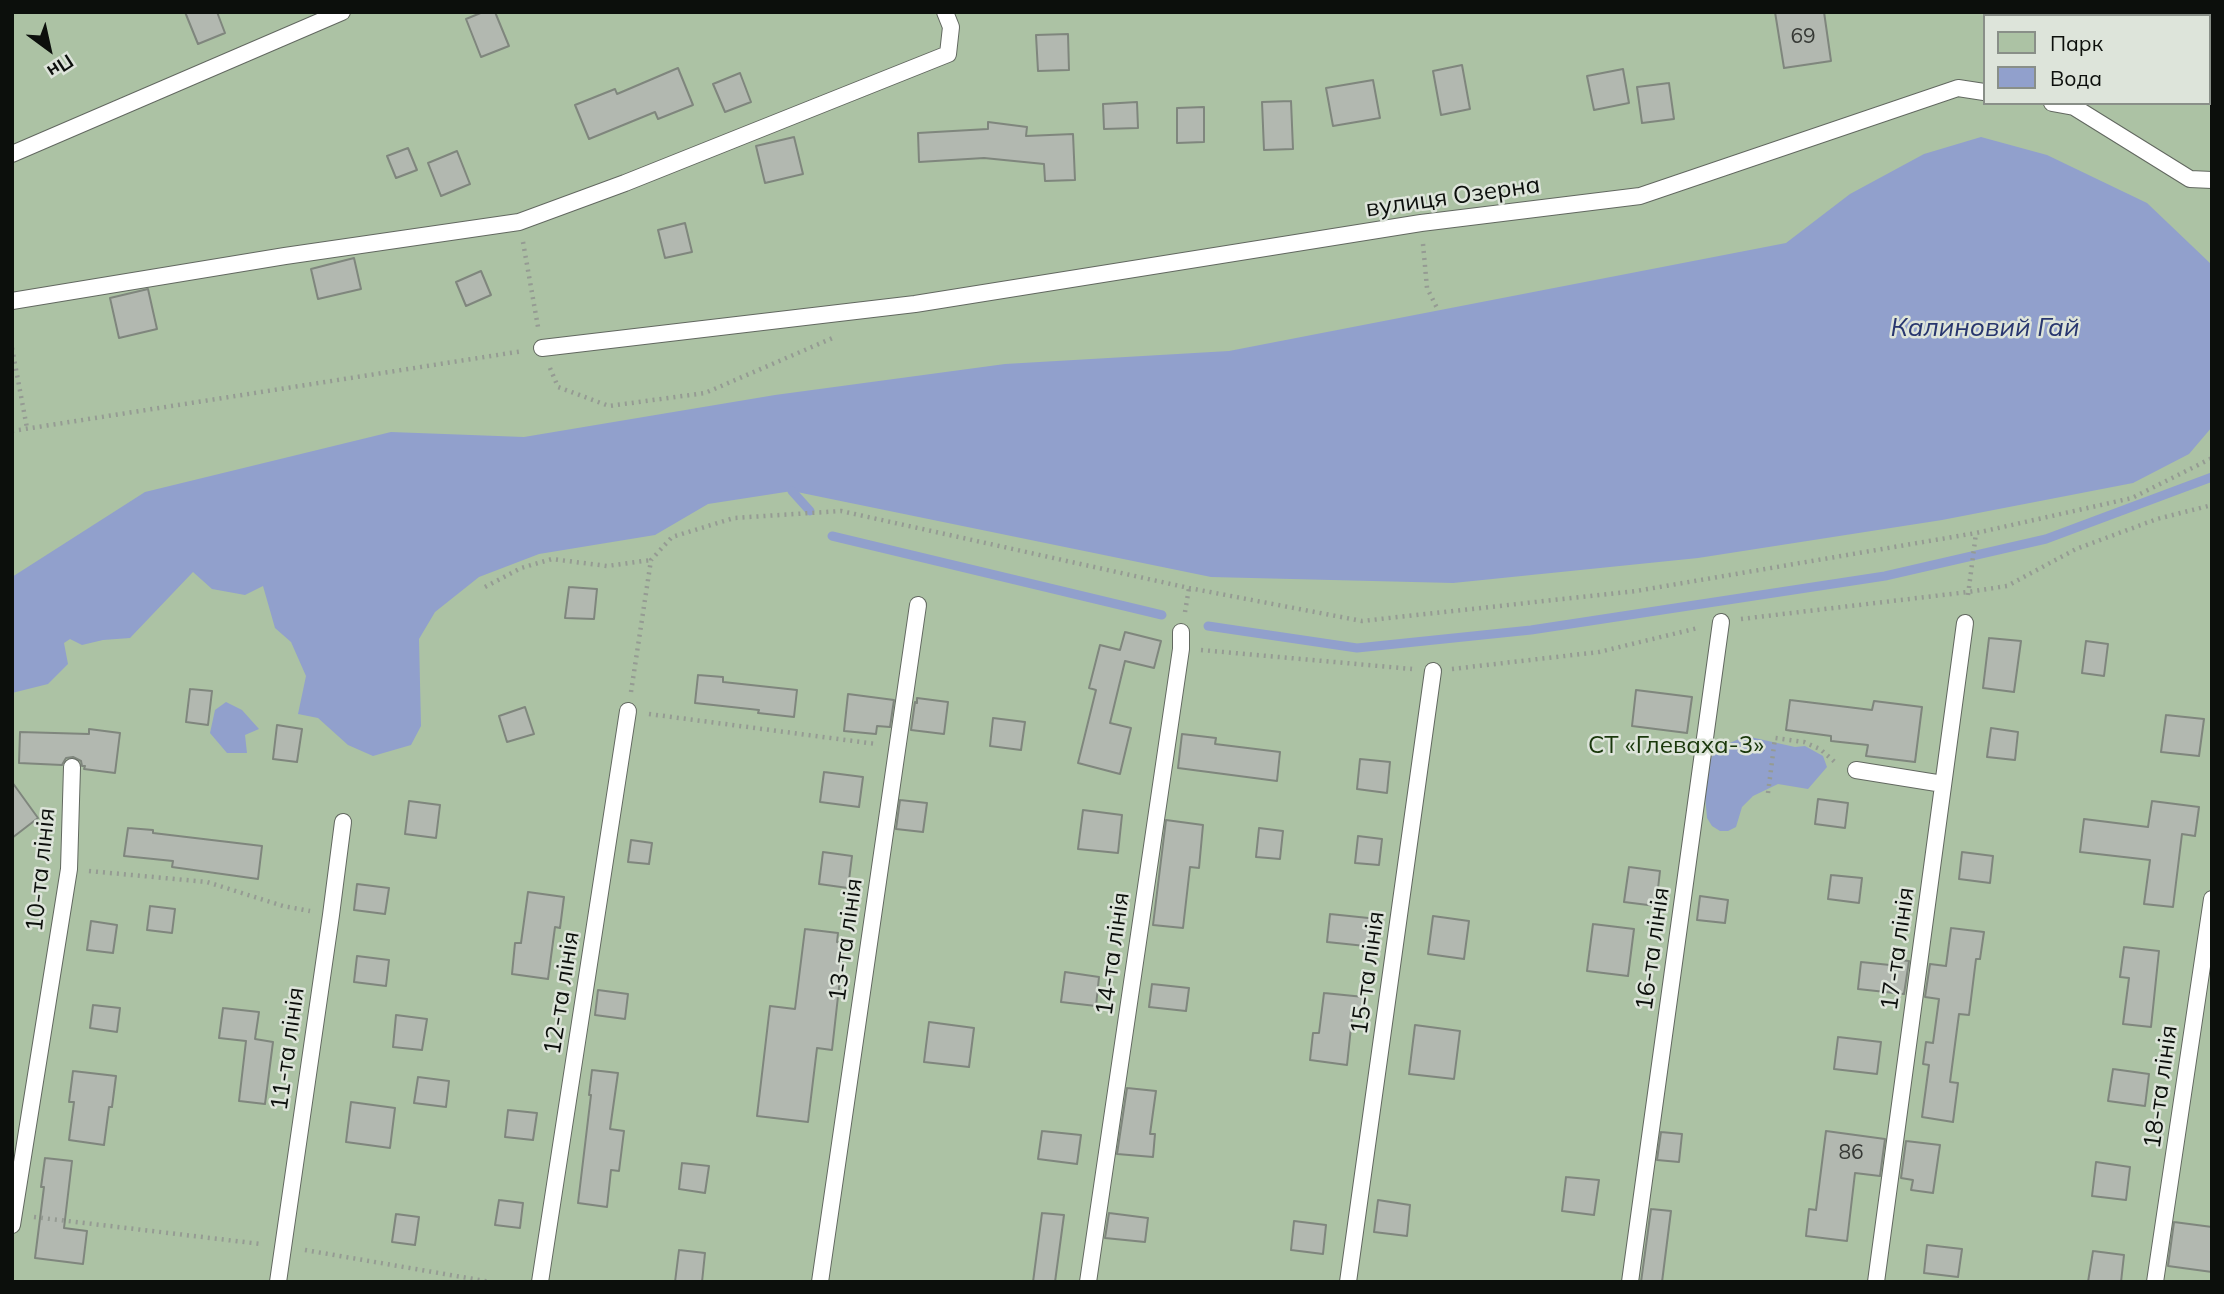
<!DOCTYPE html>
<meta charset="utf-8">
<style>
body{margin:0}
#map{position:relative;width:2224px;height:1294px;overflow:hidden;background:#dde4da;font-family:Mulish,sans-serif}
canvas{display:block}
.frame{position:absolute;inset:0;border:14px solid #0c0f0c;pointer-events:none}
.legend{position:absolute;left:1983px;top:14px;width:228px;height:91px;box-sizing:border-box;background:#dde4da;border:2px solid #898f88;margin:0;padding:9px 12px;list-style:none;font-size:21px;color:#0c0f0c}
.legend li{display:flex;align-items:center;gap:14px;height:35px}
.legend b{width:35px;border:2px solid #898f88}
.north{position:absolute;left:14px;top:14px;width:70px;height:70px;-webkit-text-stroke:5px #dde4da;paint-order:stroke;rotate:147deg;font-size:19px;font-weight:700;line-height:28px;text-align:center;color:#0c0f0c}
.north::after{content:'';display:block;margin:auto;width:24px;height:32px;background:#0c0f0c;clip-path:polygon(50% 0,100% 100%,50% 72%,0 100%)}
</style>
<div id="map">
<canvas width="2224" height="1294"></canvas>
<div class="frame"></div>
<ul class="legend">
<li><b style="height:19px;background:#acc2a4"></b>Парк</li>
<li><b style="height:19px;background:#91a0cc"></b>Вода</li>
</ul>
<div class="north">Пн</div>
</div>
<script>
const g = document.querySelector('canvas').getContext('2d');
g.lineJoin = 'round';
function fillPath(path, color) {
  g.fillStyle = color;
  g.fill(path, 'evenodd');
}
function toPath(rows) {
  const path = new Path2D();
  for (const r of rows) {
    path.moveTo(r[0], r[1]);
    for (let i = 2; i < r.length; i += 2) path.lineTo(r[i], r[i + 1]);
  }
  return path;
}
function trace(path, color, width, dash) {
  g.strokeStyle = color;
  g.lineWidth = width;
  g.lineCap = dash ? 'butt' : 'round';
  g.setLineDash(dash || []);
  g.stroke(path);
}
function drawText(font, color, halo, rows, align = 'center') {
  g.font = font + ' Mulish,sans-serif';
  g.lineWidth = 5;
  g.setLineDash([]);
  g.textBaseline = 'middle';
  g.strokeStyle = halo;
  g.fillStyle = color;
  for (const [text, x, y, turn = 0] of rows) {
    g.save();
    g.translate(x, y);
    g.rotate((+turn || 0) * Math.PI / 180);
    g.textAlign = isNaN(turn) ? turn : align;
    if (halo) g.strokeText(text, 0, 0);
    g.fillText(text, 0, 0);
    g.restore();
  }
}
fillPath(toPath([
 [12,12,2212,12,2212,1282,12,1282],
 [1984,16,2208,16,2208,103,1984,103]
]), '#acc2a4');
fillPath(toPath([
 [1981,137,2047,155,2147,203,2212,265,2212,427,2189,454,2133,483,1942,520,1698,558,1453,583,1211,577,792,491,708,504,655,535,539,554,479,577,435,612,419,639,421,726,411,745,373,756,348,745,318,718,298,714,306,676,291,642,275,628,263,586,245,595,212,589,193,572,130,638,103,640,82,645,70,639,64,643,68,664,48,684,12,693,12,577,145,492,391,432,524,437,775,395,1005,364,1229,351,1786,243,1850,194,1924,154],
 [226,702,242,710,259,729,245,735,247,753,227,753,210,733,215,710],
 [1746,736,1795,747,1805,746,1823,756,1827,767,1808,789,1778,784,1753,796,1742,807,1736,827,1728,831,1720,831,1712,826,1707,818,1705,796,1707,764,1718,748]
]), '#91a0cc');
trace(toPath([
 [792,491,810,511],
 [832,536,1162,615],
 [1208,626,1357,648,1531,630,1885,576,2046,539,2212,477]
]), '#91a0cc', 9);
const building = toPath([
 [185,12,217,12,225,33,198,44,185,12],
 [483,12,495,12,509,46,481,57,466,19,483,12],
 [1775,12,1824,12,1831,61,1784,68,1775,12],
 [1068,34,1069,70,1038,71,1036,35,1068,34],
 [1462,65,1470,109,1441,115,1433,71,1462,65],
 [678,68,693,105,658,119,655,112,589,139,575,105,615,89,617,94,678,68],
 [1623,69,1629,103,1594,110,1587,76,1623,69],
 [740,73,751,102,725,112,713,84,740,73],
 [1373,80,1380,118,1333,126,1326,88,1373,80],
 [1669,83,1674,119,1642,123,1637,87,1669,83],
 [1291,101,1293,149,1264,150,1262,102,1291,101],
 [1137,102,1138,128,1104,129,1103,104,1137,102],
 [1204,107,1204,142,1177,143,1177,108,1204,107],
 [988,122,1027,127,1026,136,1073,134,1075,180,1045,181,1044,164,984,158,919,162,918,133,988,129,988,122],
 [794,137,803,174,765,183,756,146,794,137],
 [408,148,417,170,396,178,387,156,408,148],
 [457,151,470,184,441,196,428,163,457,151],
 [685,223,692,252,665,258,658,230,685,223],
 [354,258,361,289,318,299,311,269,354,258],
 [481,271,491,295,466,306,456,282,481,271],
 [148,289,157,329,119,338,110,298,148,289],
 [569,587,597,589,594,619,565,618,569,587],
 [1125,632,1161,641,1154,668,1125,661,1110,723,1131,728,1120,774,1078,763,1096,690,1089,688,1100,645,1120,650,1125,632],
 [1989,638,2021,641,2014,692,1983,688,1989,638],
 [2086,641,2108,644,2104,676,2082,673,2086,641],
 [698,675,723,677,723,682,797,690,794,717,758,713,759,710,695,703,698,675],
 [190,689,212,691,208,725,186,722,190,689],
 [1636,690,1692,697,1687,733,1632,726,1636,690],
 [848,694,894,700,890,727,877,726,876,734,844,731,848,694],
 [917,698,948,702,944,734,911,730,915,702,917,703,917,698],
 [1790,700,1872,710,1874,701,1922,707,1915,762,1866,756,1868,745,1831,741,1831,736,1786,730,1790,700],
 [525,707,534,734,507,742,499,716,525,707],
 [2166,715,2204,719,2199,756,2161,752,2166,715],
 [993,718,1025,722,1021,750,990,746,993,718],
 [277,725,302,729,297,762,273,759,277,725],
 [1991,728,2018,732,2015,760,1987,757,1991,728],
 [89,729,120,733,115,773,84,769,85,766,82,766,81,761,73,757,66,758,62,765,19,763,20,732,89,734,89,729],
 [1182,734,1216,738,1215,744,1280,752,1277,781,1178,768,1182,734],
 [1360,759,1390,762,1387,793,1357,789,1360,759],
 [824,772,863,777,859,807,820,802,824,772],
 [12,782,38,818,12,838,12,782],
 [1818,799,1848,803,1845,828,1815,824,1818,799],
 [900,800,927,803,923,832,896,829,900,800],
 [409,801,440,805,436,838,405,834,409,801],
 [2152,801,2199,807,2195,836,2182,834,2173,907,2144,904,2150,860,2080,852,2084,819,2148,827,2152,801],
 [1083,810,1122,815,1118,853,1078,849,1083,810],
 [1166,820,1203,825,1199,868,1190,867,1183,928,1153,925,1166,820],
 [128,828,153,830,153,833,262,846,258,879,172,867,173,861,124,856,128,828],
 [1259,828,1283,831,1280,859,1256,857,1259,828],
 [1358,836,1382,839,1379,865,1355,863,1358,836],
 [631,840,652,843,649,864,628,862,631,840],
 [823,852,852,856,848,888,819,884,823,852],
 [1962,852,1993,856,1990,883,1959,879,1962,852],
 [1629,867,1660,871,1656,906,1624,902,1629,867],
 [1831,875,1862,878,1859,903,1828,899,1831,875],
 [357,884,389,888,385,914,354,910,357,884],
 [528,892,564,897,560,928,555,927,548,979,512,974,515,943,521,943,528,892],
 [1700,896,1728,900,1725,923,1697,920,1700,896],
 [150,906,175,909,172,933,147,930,150,906],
 [1330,914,1378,919,1375,947,1327,942,1330,914],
 [1433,916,1469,921,1464,959,1428,954,1433,916],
 [91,921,117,925,113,953,87,950,91,921],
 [1593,924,1634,929,1628,976,1587,971,1593,924],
 [1951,928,1984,932,1980,959,1976,959,1969,1015,1959,1014,1950,1082,1958,1083,1953,1122,1922,1117,1929,1065,1923,1064,1926,1042,1933,1043,1939,999,1925,997,1930,964,1946,966,1951,928],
 [805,929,838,933,837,942,844,943,832,1050,817,1048,808,1122,757,1116,770,1006,795,1009,805,929],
 [2124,947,2159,951,2151,1027,2123,1024,2129,978,2120,977,2124,947],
 [357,956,389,960,386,986,354,982,357,956],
 [1891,959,1909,961,1904,994,1858,989,1861,962,1890,965,1891,959],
 [1065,972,1099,977,1096,1006,1061,1002,1065,972],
 [1152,984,1189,988,1186,1011,1149,1007,1152,984],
 [598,990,628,994,625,1019,595,1015,598,990],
 [1324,993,1364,997,1361,1019,1352,1018,1347,1065,1310,1060,1313,1033,1319,1033,1324,993],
 [93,1005,120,1008,117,1032,90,1028,93,1005],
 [223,1008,259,1012,255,1039,273,1042,265,1104,239,1101,246,1041,219,1038,223,1008],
 [396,1015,427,1019,422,1050,393,1047,396,1015],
 [929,1022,974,1028,969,1067,924,1062,929,1022],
 [1415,1025,1460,1031,1454,1079,1409,1074,1415,1025],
 [1838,1037,1881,1042,1877,1074,1834,1069,1838,1037],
 [2113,1069,2149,1074,2145,1106,2108,1101,2113,1069],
 [592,1070,618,1073,610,1129,624,1131,619,1171,611,1170,607,1207,578,1203,591,1095,589,1095,592,1070],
 [73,1071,116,1076,112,1107,109,1107,104,1145,69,1140,74,1102,69,1102,73,1071],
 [418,1077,449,1081,446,1107,414,1103,418,1077],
 [1127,1088,1156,1091,1150,1134,1155,1134,1153,1157,1117,1154,1127,1088],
 [351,1102,395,1108,390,1148,346,1142,351,1102],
 [508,1110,537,1113,533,1140,505,1137,508,1110],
 [1042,1131,1081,1135,1077,1164,1038,1159,1042,1131],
 [1826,1131,1885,1139,1880,1176,1855,1173,1847,1241,1806,1236,1809,1209,1816,1210,1826,1131],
 [1661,1132,1682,1134,1679,1162,1657,1160,1661,1132],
 [1906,1141,1940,1145,1933,1193,1911,1190,1913,1180,1901,1178,1906,1141],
 [45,1158,72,1161,64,1228,87,1231,83,1264,35,1258,44,1187,41,1187,45,1158],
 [2096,1162,2130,1167,2126,1200,2092,1196,2096,1162],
 [682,1163,709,1166,705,1193,679,1189,682,1163],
 [1566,1177,1599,1180,1594,1215,1562,1211,1566,1177],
 [499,1200,523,1203,520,1228,495,1225,499,1200],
 [1378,1200,1410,1205,1407,1236,1374,1232,1378,1200],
 [1651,1209,1671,1211,1662,1282,1641,1282,1651,1209],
 [1042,1213,1064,1215,1055,1282,1033,1282,1042,1213],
 [1109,1213,1148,1218,1145,1242,1105,1238,1109,1213],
 [396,1214,419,1217,415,1245,392,1242,396,1214],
 [1294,1221,1326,1225,1323,1254,1291,1250,1294,1221],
 [2174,1222,2212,1227,2212,1272,2168,1266,2174,1222],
 [1927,1245,1962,1249,1958,1277,1924,1273,1927,1245],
 [679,1250,705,1253,702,1282,675,1282,679,1250],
 [2093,1251,2124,1255,2121,1282,2088,1282,2093,1251]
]);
fillPath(building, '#b2b8b0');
trace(building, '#7f867d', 2);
const lane = toPath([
 [2052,103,2074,107,2190,179,2212,180],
 [12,154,342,12],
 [12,301,285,256,519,222,625,183,948,54,951,27,945,12],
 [542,348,915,304,1421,223,1640,196,1958,88,1984,92],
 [1856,770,1943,784],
 [12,1225,69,869,72,767],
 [278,1282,331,915,343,822],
 [540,1282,628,711],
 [820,1282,918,605],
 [1088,1282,1181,649,1181,632],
 [1348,1282,1433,671],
 [1630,1282,1721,622],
 [1876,1282,1965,623],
 [2155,1282,2212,899]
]);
trace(lane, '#626860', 18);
trace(toPath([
 [523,242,538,327],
 [1423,244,1427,288,1438,310],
 [12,348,27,428],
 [550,368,558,387,609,406,705,393,835,337],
 [12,431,523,351],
 [485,587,521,568,552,559,607,566,651,560],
 [1968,595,1976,533],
 [1185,612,1189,588],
 [1741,619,1968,592,2007,586,2076,549,2157,519,2212,505],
 [1201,650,1412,669],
 [1452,669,1599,652,1698,628],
 [631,692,651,560,672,537,734,518,841,511,1189,588,1362,621,1636,591,1976,533,2132,498,2212,458],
 [649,714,876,744],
 [1768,793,1775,738,1804,742,1820,749,1836,763],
 [89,871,207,882,283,906,310,911],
 [34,1217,261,1244],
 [305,1250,491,1282]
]), '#959b93', 4.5, [2, 5]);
trace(lane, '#fff', 16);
drawText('21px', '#363935', null, [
 ["69",1803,37],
 ["86",1851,1153]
]);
drawText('24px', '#0c0f0c', '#dde4da', [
 ["вулиця Озерна",1453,197,-8],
 ["10-та лінія",41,870,-84],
 ["13-та лінія",846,940,-82],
 ["16-та лінія",1653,949,-82],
 ["17-та лінія",1898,949,-82],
 ["14-та лінія",1113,954,-82],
 ["15-та лінія",1368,973,-82],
 ["12-та лінія",562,993,-81],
 ["11-та лінія",288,1049,-82],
 ["18-та лінія",2161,1087,-82]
]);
drawText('24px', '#19370b', '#dde4da', [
 ["СТ «Глеваха-3»",1676,746]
]);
drawText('italic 26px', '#28366e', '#dde4da', [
 ["Калиновий Гай",1985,328]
]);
</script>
